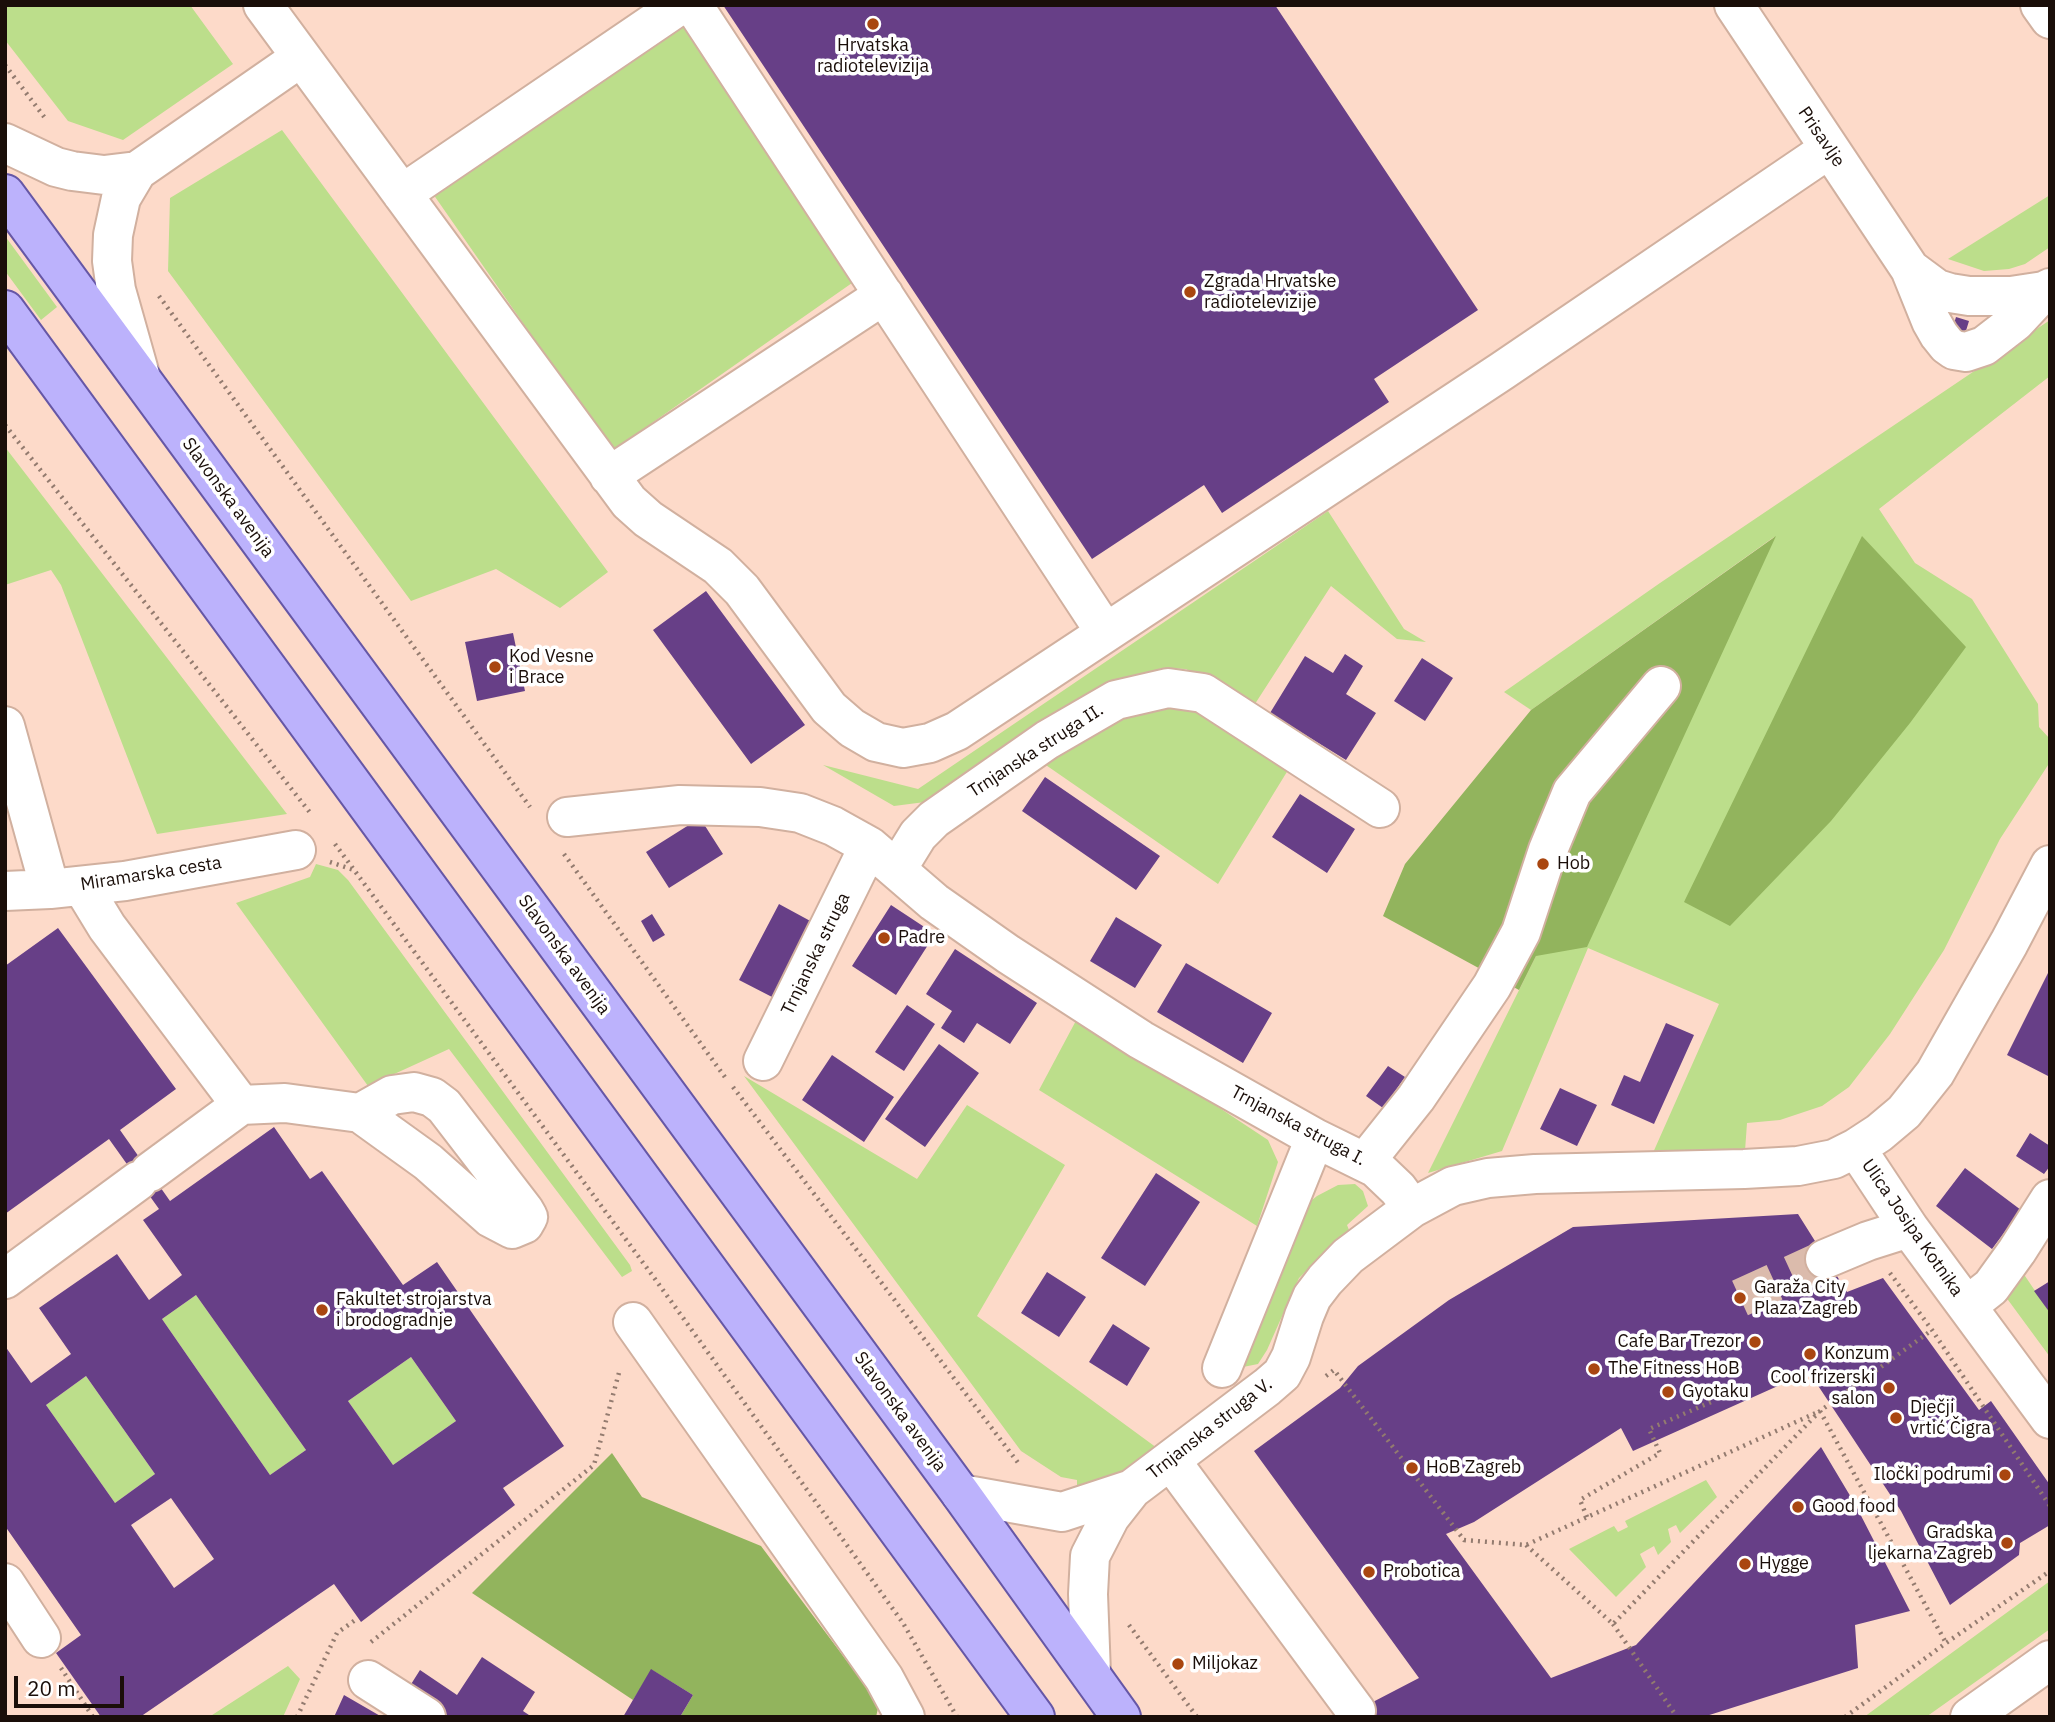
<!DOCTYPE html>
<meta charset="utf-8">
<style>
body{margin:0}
#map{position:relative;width:2055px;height:1722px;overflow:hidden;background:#fddac9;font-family:"IBM Plex Sans",sans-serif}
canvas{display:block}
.frame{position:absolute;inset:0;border:7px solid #1a0e09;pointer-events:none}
.scale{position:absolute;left:14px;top:1676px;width:110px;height:32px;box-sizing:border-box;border:4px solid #1a0e09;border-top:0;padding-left:9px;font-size:21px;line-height:24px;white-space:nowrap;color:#1a0e09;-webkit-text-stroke:5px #fff;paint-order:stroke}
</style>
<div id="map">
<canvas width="2055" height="1722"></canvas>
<div class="frame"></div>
<div class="scale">20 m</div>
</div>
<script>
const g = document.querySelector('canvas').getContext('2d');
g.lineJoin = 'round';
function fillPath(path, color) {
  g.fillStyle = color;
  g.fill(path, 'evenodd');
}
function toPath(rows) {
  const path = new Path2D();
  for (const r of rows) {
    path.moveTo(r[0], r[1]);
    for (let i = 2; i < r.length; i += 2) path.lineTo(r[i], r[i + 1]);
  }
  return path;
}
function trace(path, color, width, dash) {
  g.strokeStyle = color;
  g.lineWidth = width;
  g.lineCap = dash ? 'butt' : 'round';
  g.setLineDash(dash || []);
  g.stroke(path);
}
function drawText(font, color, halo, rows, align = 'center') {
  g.font = font + ' "IBM Plex Sans",sans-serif';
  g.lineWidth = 7;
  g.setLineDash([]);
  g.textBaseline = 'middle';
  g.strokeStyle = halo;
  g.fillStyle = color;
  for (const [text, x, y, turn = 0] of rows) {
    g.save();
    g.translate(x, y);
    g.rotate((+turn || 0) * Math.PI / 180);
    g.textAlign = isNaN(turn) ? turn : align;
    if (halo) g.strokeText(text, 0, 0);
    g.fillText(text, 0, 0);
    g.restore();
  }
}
fillPath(toPath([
 [5,5,190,5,233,64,123,140,68,121,5,40],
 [682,17,862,276,612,451,431,191],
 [282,130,608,572,560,608,496,569,411,601,168,271,170,198],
 [2050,195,2050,247,2025,264,2009,269,1984,271,1948,259],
 [5,236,57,307,41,320,5,271],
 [2050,320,2050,376,1879,509,1915,563,1972,599,2038,704,2039,727,2050,739,2050,762,2000,839,1944,950,1890,1034,1849,1087,1822,1106,1780,1120,1747,1123,1745,1151,1652,1155,1719,1004,1588,948,1502,1151,1428,1173,1536,956,1774,537,1531,710,1504,692,1660,583],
 [5,447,287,814,157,834,61,585,51,570,5,585],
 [1328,511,1404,629,1426,642,1397,639,1331,586,1253,707,1186,669,1162,668,1115,685,925,802,894,806,823,765,918,789],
 [1188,703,1293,762,1218,884,1040,761,1108,720],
 [316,864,338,870,348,880,630,1265,632,1271,622,1277,449,1049,368,1086,236,903,310,877],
 [1079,1015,1268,1140,1278,1162,1257,1226,1039,1090],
 [744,1076,917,1179,967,1105,1065,1165,977,1316,1157,1448,1098,1487,1077,1492,1077,1480,1061,1477,1021,1451],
 [1355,1184,1363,1191,1368,1206,1347,1225,1349,1230,1299,1278,1267,1350,1258,1364,1243,1367,1307,1204,1317,1196,1338,1185],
 [2023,1273,2050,1313,2050,1357,2000,1289],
 [196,1295,306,1450,270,1475,162,1319],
 [411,1357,456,1421,393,1465,348,1401],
 [86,1376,155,1474,115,1503,46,1405],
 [1706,1480,1717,1497,1680,1533,1676,1525,1668,1529,1671,1542,1658,1555,1654,1546,1640,1554,1646,1567,1616,1597,1569,1549,1614,1526,1618,1532,1628,1527,1625,1521],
 [2050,1581,2050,1629,1926,1717,1864,1717],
 [288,1666,300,1679,283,1717,209,1717]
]), '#bcde8b');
fillPath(toPath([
 [1776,536,1587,947,1536,956,1519,990,1383,916,1405,864,1531,710],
 [1862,536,1966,647,1910,723,1831,821,1730,926,1684,902],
 [612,1453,642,1497,761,1546,879,1704,876,1717,680,1717,693,1695,652,1670,633,1700,472,1593]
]), '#92b45d');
fillPath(toPath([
 [723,5,1275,5,1478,310,1374,379,1389,402,1222,513,1204,485,1092,559],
 [1956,317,1969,321,1965,334,1952,330],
 [706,591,805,725,751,764,653,630],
 [513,633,525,691,477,701,465,642],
 [1345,654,1363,666,1346,694,1376,713,1346,760,1270,713,1305,656,1333,673],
 [1422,658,1453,678,1425,721,1394,701],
 [1045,777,1160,856,1136,890,1022,811],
 [1300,794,1355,829,1327,873,1272,837],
 [700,818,723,854,669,888,646,852],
 [779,904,814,923,774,998,739,980],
 [891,905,935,934,896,995,852,966],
 [652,914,665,935,653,942,641,921],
 [1116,917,1162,945,1135,988,1090,961],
 [58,928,176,1089,120,1130,170,1201,274,1127,310,1179,322,1171,403,1285,437,1262,564,1446,503,1488,515,1505,361,1622,334,1584,140,1717,101,1717,56,1653,81,1635,5,1526,5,1346,31,1383,71,1354,39,1308,117,1254,149,1300,182,1275,143,1220,159,1209,109,1139,5,1214,5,966],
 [196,1295,306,1450,270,1475,162,1319],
 [411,1357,456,1421,393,1465,348,1401],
 [86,1376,155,1474,115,1503,46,1405],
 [171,1498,214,1559,174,1588,131,1525],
 [955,949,1037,1003,1010,1044,977,1023,964,1043,941,1028,952,1011,926,994],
 [1186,963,1272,1013,1243,1063,1157,1012],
 [2050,969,2050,1077,2007,1055],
 [907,1005,935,1024,904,1071,875,1052],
 [1666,1023,1694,1035,1654,1124,1611,1105,1624,1075,1640,1082],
 [939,1044,979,1073,925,1147,885,1119],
 [832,1055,894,1097,864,1142,802,1100],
 [1388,1066,1405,1077,1383,1108,1366,1096],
 [1560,1088,1597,1105,1577,1146,1540,1129],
 [2030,1133,2050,1146,2050,1166,2044,1174,2016,1156],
 [1965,1168,2021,1210,1992,1249,1936,1206],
 [1156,1173,1200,1202,1145,1286,1101,1258],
 [1798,1214,1847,1292,1883,1278,1979,1410,1991,1401,2050,1485,2050,1525,2020,1543,2019,1555,1950,1605,1901,1511,1809,1372,1633,1451,1621,1428,1474,1522,1446,1534,1551,1678,1636,1645,1821,1447,1855,1504,1910,1611,1855,1625,1858,1668,1703,1717,1344,1717,1419,1678,1254,1451,1340,1388,1358,1366,1449,1300,1573,1227],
 [1047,1272,1086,1297,1059,1337,1021,1313],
 [2050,1281,2050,1313,2034,1291],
 [1113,1324,1150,1348,1127,1386,1089,1362],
 [482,1657,535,1692,523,1711,532,1717,450,1717,408,1689,420,1670,457,1695],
 [651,1669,693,1695,680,1717,623,1717],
 [344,1695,382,1717,334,1717]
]), '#673f87');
trace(toPath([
 [1740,1298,1825,1259]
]), '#dbbbac', 38, [38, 19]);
const minor = toPath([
 [263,5,629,502,648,519,718,566,742,590,829,708,852,728,876,742,903,748,930,743,957,731,1502,371,1829,149],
 [693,5,1105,632],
 [1734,5,1910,269,1931,321,1939,335,1947,345,1954,350,1966,352,1984,346,2015,322,2044,291,2050,288],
 [2040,5,2050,19],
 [5,143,56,167,72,171,104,175,137,171],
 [402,194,680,5],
 [1910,269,1937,289,1950,293,1969,296,2011,296,2044,291],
 [140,375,116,290,112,261,113,235,121,198,137,171,300,58],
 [609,476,884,295],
 [5,726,50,889],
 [567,817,680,805,760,807,800,813,833,826,869,846,934,902,1008,954,1141,1040,1315,1138,1376,1168,1398,1189,1412,1208,1453,1186,1488,1178,1535,1174,1744,1169,1798,1166,1834,1159,1856,1148,1879,1133,1904,1112,1935,1073,2009,943,2050,865],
 [897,869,918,835,934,819,1047,740,1116,700,1168,688,1203,693,1380,808],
 [82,886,107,927,241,1105],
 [5,891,50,889,125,881,296,850],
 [763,1061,869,846],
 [1856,1148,1909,1228,2050,1419],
 [1365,1162,1416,1098,1492,986,1521,932,1548,850,1572,792,1661,686],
 [150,1172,241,1105,285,1103,360,1113,428,1162,491,1218,512,1229,524,1224,528,1217,524,1210,444,1106,432,1097,414,1092,392,1095,360,1113],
 [1825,1259,1868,1241,1909,1228],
 [5,1279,138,1181],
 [1967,1306,1991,1287,2017,1251,2050,1199],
 [633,1322,884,1678,905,1717],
 [1222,1368,1315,1138],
 [1171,1461,1356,1711],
 [961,1494,1062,1512,1132,1489],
 [5,1583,41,1638],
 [1091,1674,1088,1594,1090,1556,1110,1517,1132,1489,1267,1387,1282,1374,1291,1357,1304,1316,1312,1297,1325,1280,1348,1256,1412,1208],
 [368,1680,426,1717],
 [1970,1717,2050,1660]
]);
const major = toPath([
 [5,194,961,1494,1121,1717],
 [5,310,1035,1717]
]);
trace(minor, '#d1b09f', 42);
trace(major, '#6657a6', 42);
trace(toPath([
 [5,65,45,118],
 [159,296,530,807],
 [5,425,312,815],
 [335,844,655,1279,903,1623,957,1717],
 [564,854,727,1080],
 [330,862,354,870],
 [733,1087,1019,1464],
 [1890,1273,1932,1330,2050,1506],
 [1326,1376,1334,1370,1464,1540,1526,1545,1820,1411],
 [1820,1411,1946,1643],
 [1587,1517,1580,1500,1660,1453,1649,1429,1711,1402],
 [1526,1545,1613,1624,1820,1411,1932,1330],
 [1613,1624,1677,1717],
 [1129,1625,1197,1717],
 [371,1642,594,1465,620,1369],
 [61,1668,93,1717],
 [297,1717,337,1633,358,1618],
 [1845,1717,1946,1643,2050,1571]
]), '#937b6f', 4.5, [2, 5]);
trace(minor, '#fff', 38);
trace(major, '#bcb2fc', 38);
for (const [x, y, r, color] of [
 [873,24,7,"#a94610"],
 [1190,292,7,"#a94610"],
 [495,667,7,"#a94610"],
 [1543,864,7,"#a94610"],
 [884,938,7,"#a94610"],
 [1740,1298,7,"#a94610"],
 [322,1310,7,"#a94610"],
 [1755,1342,7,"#a94610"],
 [1810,1354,7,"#a94610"],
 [1594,1369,7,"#a94610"],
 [1889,1388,7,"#a94610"],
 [1668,1392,7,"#a94610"],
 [1896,1418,7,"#a94610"],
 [1412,1468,7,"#a94610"],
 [2005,1475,7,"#a94610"],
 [1798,1507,7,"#a94610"],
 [2007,1543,7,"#a94610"],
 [1745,1564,7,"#a94610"],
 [1369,1572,7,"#a94610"],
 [1178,1664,7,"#a94610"]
]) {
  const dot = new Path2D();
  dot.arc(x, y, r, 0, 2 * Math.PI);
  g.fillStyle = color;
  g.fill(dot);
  trace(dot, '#fff', 2.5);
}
drawText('18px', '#1a0e09', '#fff', [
 ["Hrvatska",873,46,"center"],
 ["radiotelevizija",873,67,"center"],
 ["Zgrada Hrvatske",1204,282],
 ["radiotelevizije",1204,303],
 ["Kod Vesne",509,657],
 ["i Brace",509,678],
 ["Hob",1557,864],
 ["Padre",898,938],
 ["Garaža City",1754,1288],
 ["Plaza Zagreb",1754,1309],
 ["Fakultet strojarstva",336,1300],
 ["i brodogradnje",336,1321],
 ["Cafe Bar Trezor",1741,1342,"right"],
 ["Konzum",1824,1354],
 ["The Fitness HoB",1608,1369],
 ["Cool frizerski",1875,1378,"right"],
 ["salon",1875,1399,"right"],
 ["Gyotaku",1682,1392],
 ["Dječji",1910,1408],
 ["vrtić Čigra",1910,1429],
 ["HoB Zagreb",1426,1468],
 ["Iločki podrumi",1991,1475,"right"],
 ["Good food",1812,1507],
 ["Gradska",1993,1533,"right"],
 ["ljekarna Zagreb",1993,1554,"right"],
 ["Hygge",1759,1564],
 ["Probotica",1383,1572],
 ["Miljokaz",1192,1664]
], 'left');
drawText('18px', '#1a0e09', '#fff', [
 ["Prisavlje",1821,137,56],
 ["Slavonska avenija",228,498,54],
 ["Trnjanska struga II.",1036,751,-33],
 ["Miramarska cesta",151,874,-9],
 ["Trnjanska struga",816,954,-64],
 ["Slavonska avenija",564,955,54],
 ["Trnjanska struga I.",1298,1126,28],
 ["Ulica Josipa Kotnika",1912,1228,55],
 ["Slavonska avenija",900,1412,54],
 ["Trnjanska struga V.",1210,1429,-38]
]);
</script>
